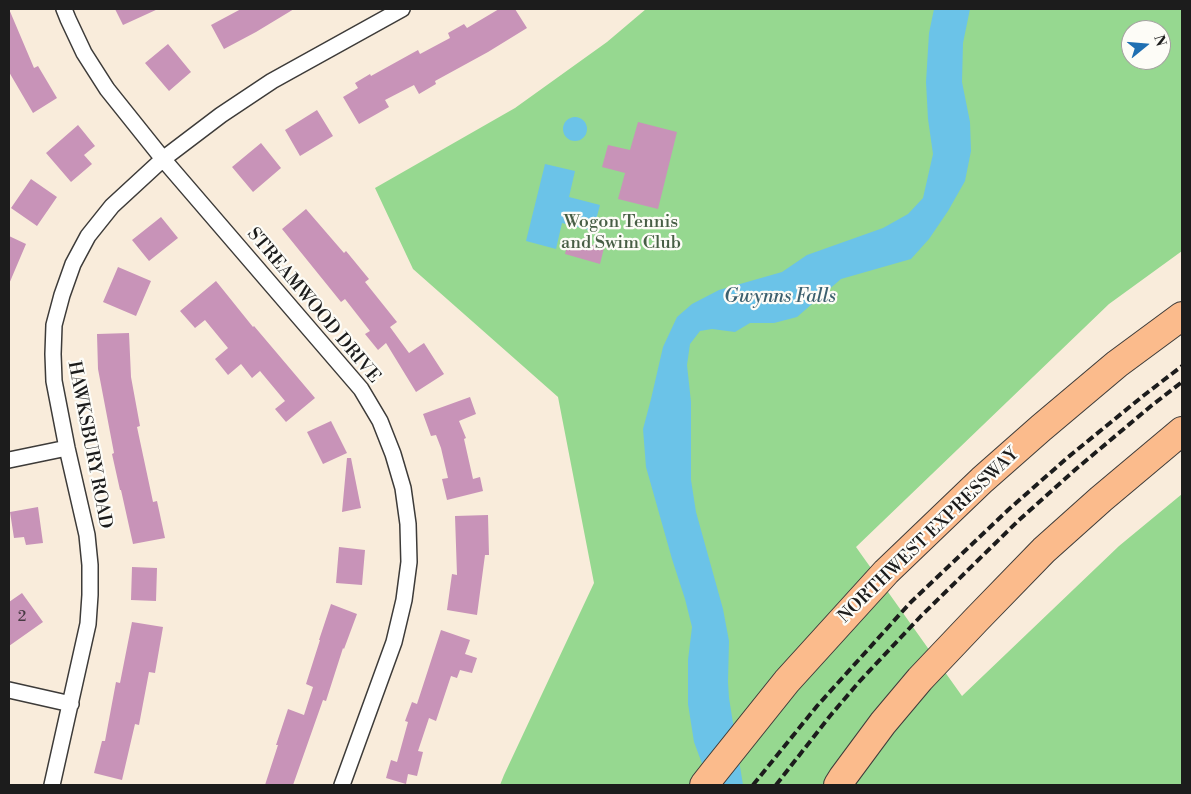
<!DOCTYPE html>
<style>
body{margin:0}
#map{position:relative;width:1191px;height:794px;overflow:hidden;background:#f9ecdb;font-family:"Libre Bodoni",serif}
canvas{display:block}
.frame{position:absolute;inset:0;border:10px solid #1c1c1c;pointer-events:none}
.north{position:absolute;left:1121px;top:20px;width:50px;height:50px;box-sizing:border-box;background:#fdfcf7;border:1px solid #a3a29f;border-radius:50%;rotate:73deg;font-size:14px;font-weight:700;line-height:20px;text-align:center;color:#1c1c1c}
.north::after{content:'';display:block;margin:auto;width:18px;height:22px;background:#1f6fb2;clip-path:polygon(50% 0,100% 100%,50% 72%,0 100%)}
</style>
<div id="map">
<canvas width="1191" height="794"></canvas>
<div class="frame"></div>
<div class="north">N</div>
</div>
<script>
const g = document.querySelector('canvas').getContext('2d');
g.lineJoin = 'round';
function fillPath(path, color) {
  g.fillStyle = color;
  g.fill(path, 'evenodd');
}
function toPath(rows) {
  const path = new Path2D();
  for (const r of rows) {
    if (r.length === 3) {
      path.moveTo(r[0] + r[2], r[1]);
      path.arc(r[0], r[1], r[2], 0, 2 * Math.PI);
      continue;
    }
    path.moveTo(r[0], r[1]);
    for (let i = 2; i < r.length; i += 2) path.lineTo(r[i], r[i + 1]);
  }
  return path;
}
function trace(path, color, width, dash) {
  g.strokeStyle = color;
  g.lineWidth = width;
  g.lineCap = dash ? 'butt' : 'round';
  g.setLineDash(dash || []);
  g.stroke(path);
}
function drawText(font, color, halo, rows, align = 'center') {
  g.font = font + ' "Libre Bodoni",serif';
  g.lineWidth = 4.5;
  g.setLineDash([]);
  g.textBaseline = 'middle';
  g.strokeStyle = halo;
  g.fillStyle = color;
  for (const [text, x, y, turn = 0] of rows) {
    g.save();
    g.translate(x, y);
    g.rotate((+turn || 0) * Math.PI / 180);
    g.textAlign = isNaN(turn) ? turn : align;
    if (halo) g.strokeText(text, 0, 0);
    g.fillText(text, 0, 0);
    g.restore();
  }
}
fillPath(toPath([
 [646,9,1182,9,1182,251,1109,304,856,547,962,696,1119,546,1182,494,1182,785,500,785,504,775,594,583,558,397,413,269,375,188,515,108,607,42],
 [1131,30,1161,30,1161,60,1131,60]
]), '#96d890');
fillPath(toPath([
 [934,9,970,9,963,43,962,82,970,122,971,151,965,181,948,211,929,239,911,259,841,279,797,317,774,323,750,323,735,332,712,329,700,331,690,344,687,365,691,402,691,480,696,512,723,609,729,641,728,682,729,698,743,785,710,785,694,742,688,704,688,660,692,627,685,599,672,559,646,467,643,429,651,399,663,347,677,317,692,304,719,290,782,272,807,255,883,228,908,214,923,198,933,154,928,119,926,82,929,33],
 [575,129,12],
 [545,164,575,171,569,197,600,205,593,231,562,223,556,249,526,241]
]), '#6bc3e8');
fillPath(toPath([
 [9,9,34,68,38,66,57,98,33,113,9,72],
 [115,9,158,9,123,25],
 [241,9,294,9,256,32,224,49,211,25],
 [499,9,515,9,527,28,488,52,435,81,436,84,419,94,414,85,385,100,389,107,359,124,343,97,358,88,355,83,370,74,371,76,418,50,420,54,450,38,448,33,464,24,467,28],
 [168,44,191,72,169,91,145,63],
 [317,110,333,136,300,156,285,130],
 [638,122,677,132,658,209,618,199,625,173,602,167,608,145,630,150],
 [78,125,95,146,84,155,92,164,71,182,46,153],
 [261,143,281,168,253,192,232,167],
 [31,179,57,197,37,226,11,208],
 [306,209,344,253,346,251,369,279,365,282,397,322,390,327,409,353,424,343,444,374,416,392,386,343,378,350,365,334,370,331,345,299,341,302,282,229],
 [161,217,178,238,149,261,132,240],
 [9,236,26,244,9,284],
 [569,239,604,248,600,264,565,254],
 [118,267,151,281,136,316,103,302],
 [216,281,253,327,254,326,315,398,286,422,275,409,285,401,260,371,252,378,241,364,228,375,215,359,228,348,205,320,195,328,180,311],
 [129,333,131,377,140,426,137,427,153,502,157,501,165,538,133,544,121,490,120,490,112,454,114,453,98,369,97,334],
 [470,397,476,414,459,421,466,438,464,439,473,479,480,477,483,491,447,500,442,479,448,478,441,448,436,435,431,436,423,414],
 [331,421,347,453,323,464,307,432],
 [347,458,351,458,361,508,342,512],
 [38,507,43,543,26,545,24,537,14,538,10,512],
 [488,515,489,555,485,555,477,615,447,610,452,574,457,575,455,516],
 [339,547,365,550,362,585,336,583],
 [132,567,157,568,156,601,131,600],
 [22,593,43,622,9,646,9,602],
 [331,604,357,614,344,649,343,648,326,701,323,700,293,785,265,785,278,745,276,745,288,709,304,715,313,687,306,684,320,640,319,640],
 [132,622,163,627,155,673,149,672,139,725,135,724,122,780,94,773,102,741,105,741,116,682,120,683],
 [441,630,470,640,465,654,477,658,472,673,460,670,457,678,451,676,436,721,429,718,418,751,423,752,417,776,408,774,406,784,386,778,391,760,397,762,408,722,405,721,412,702,417,704]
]), '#c893b8');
const street = toPath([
 [64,9,68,19,84,53,107,89,163,159,361,389,380,421,393,454,403,488,408,524,409,562,404,600,394,642,342,785],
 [9,460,67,448],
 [9,690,71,704],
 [52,785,88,624,90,595,90,565,87,535,67,448,54,381,53,354,54,325,62,295,73,264,88,236,112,206,163,159,221,115,272,81,402,9]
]);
const highway = toPath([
 [704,785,715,771,787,681,886,572,982,480,1041,428,1117,364,1182,316],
 [838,785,843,777,883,723,920,679,976,620,1044,550,1101,499,1182,431]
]);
trace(street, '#3d3b39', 18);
trace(highway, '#3d3b39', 30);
trace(street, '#fff', 15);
trace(highway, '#fbbb8c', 28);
trace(toPath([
 [753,785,817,706,910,603,1008,510,1067,458,1143,396,1182,366],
 [776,785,830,716,859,682,921,616,1018,521,1076,469,1151,406,1182,382]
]), '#1c1c1c', 4, [8, 4]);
drawText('15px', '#473a43', null, [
 ["2",22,617]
]);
drawText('18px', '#475e45', '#fdfcf7', [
 ["Wogon Tennis",621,223],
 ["and Swim Club",621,244]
]);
drawText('18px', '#1c1c1c', '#fdfcf7', [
 ["STREAMWOOD DRIVE",313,306,50],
 ["HAWKSBURY ROAD",89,445,79],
 ["NORTHWEST EXPRESSWAY",929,536,-44]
]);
drawText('italic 19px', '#3c5f6e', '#fdfcf7', [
 ["Gwynns Falls",780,297]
]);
</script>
